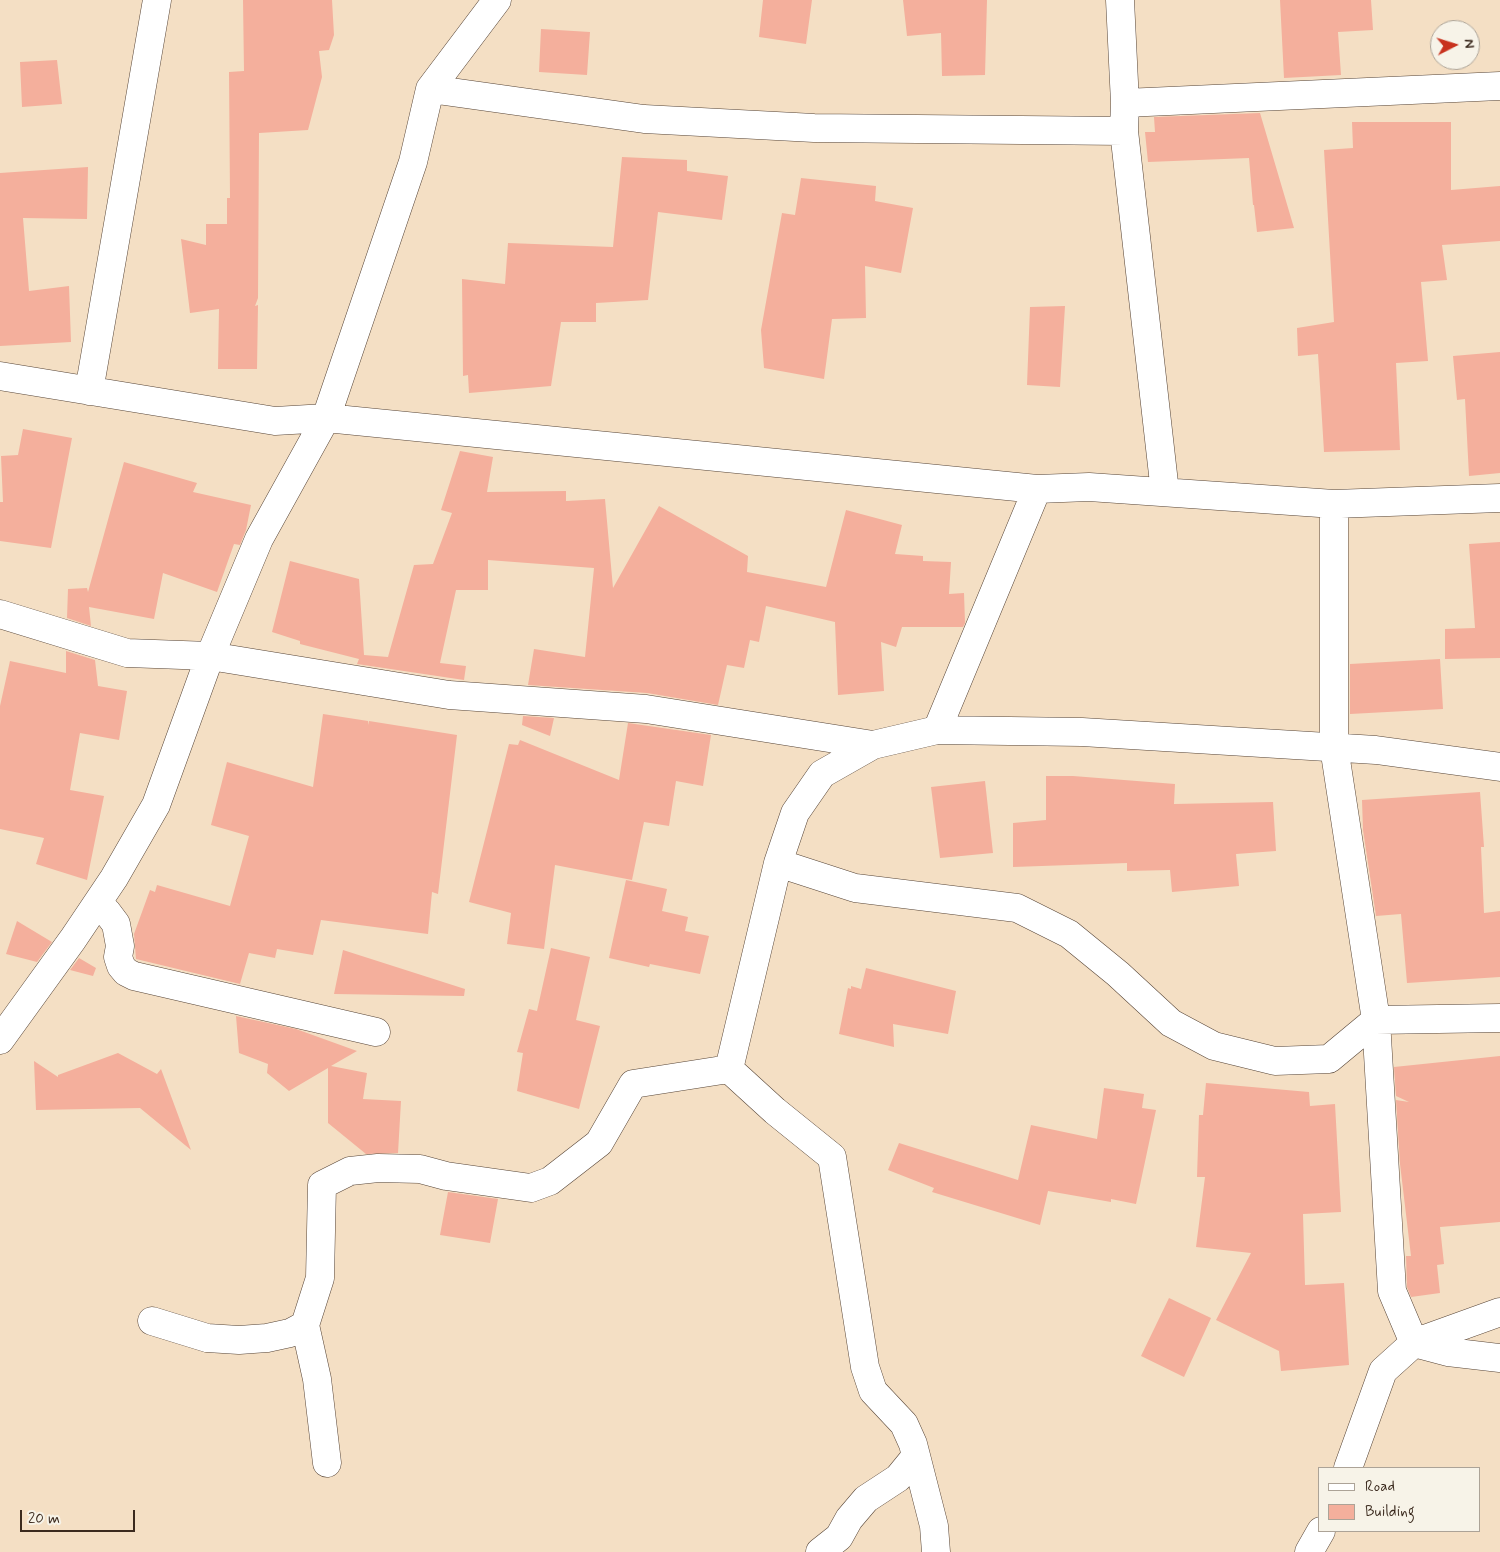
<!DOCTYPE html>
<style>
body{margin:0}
#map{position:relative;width:1500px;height:1552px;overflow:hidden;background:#f4dfc4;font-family:Mynerve,sans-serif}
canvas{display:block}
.legend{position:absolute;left:1318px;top:1467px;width:162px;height:65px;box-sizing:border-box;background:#f7f3e8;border:1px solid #aca397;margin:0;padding:6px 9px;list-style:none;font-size:15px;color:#3b2a1e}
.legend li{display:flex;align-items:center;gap:10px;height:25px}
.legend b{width:25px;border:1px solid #aca397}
.north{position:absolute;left:1430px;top:20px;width:50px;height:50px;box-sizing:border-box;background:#f7f3e8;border:1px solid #aca397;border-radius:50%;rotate:85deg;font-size:14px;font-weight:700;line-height:20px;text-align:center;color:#3b2a1e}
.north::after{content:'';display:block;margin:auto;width:18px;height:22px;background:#c8321e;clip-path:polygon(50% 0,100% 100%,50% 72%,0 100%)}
.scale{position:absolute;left:20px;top:1510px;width:115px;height:22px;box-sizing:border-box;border:2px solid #3b2a1e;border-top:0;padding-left:6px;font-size:15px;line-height:18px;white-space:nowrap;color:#3b2a1e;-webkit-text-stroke:4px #f7f3e8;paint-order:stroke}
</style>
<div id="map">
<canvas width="1500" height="1552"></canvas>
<ul class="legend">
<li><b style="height:6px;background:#fff"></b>Road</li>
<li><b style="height:14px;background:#f4af9c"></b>Building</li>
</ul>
<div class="north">N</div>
<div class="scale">20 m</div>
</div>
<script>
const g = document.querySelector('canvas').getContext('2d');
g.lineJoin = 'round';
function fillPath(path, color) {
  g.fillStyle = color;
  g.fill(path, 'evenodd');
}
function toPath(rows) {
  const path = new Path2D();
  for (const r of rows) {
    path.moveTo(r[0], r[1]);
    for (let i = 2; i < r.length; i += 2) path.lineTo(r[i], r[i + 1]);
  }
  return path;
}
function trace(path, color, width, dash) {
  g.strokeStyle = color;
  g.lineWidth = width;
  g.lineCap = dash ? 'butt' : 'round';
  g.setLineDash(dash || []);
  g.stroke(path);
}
fillPath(toPath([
 [243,0,332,0,334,35,329,50,319,51,322,77,308,130,259,133,258,298,255,306,258,305,257,369,218,369,219,309,190,313,181,239,206,245,206,224,227,224,227,198,230,198,229,72,244,71],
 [763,0,812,0,806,44,759,37],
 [903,0,987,0,985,75,942,76,941,33,907,36],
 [1280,0,1371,0,1373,30,1338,32,1341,75,1284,78],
 [541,29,590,32,587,75,539,72],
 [57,60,62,104,22,107,20,62],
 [1260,113,1294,228,1257,232,1254,205,1253,205,1249,158,1148,162,1145,132,1155,132,1154,117],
 [1352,122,1451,122,1451,190,1500,186,1500,241,1442,245,1447,280,1421,282,1428,361,1396,363,1400,450,1324,452,1318,354,1298,356,1297,328,1334,322,1324,150,1353,148],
 [622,157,687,160,687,171,728,176,722,220,658,212,648,300,596,303,596,322,561,322,551,386,469,393,468,375,463,376,462,279,505,284,508,243,613,247],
 [88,167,87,219,23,218,29,291,69,286,71,342,0,346,0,173],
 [801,178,876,186,875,201,913,208,901,273,865,266,866,318,832,319,824,379,764,368,761,330,782,213,795,215],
 [1065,306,1060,387,1027,385,1030,307],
 [1500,352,1500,473,1469,476,1465,399,1457,400,1453,356],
 [23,429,72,438,51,548,0,541,0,502,3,502,1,456,18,455],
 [460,451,493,457,487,492,566,491,566,501,605,499,613,588,659,506,748,556,747,572,826,587,846,510,902,525,895,554,923,556,923,561,951,562,949,594,964,593,965,623,963,627,902,627,896,647,881,642,884,691,838,695,835,622,766,606,759,642,750,640,744,668,727,665,718,705,647,693,528,685,534,649,585,657,594,568,488,560,488,590,456,590,440,663,466,666,464,680,357,664,359,659,300,644,300,641,272,632,290,561,359,579,364,655,388,657,414,565,433,564,452,513,441,510],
 [124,462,197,483,193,492,251,505,246,530,240,545,234,544,217,592,163,573,154,619,89,607,91,626,67,618,68,589,87,588,88,592],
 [1500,542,1500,658,1445,659,1445,629,1475,628,1469,544],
 [66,651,95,660,98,686,127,691,119,740,80,733,70,790,104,796,87,880,36,864,44,838,0,829,0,706,10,661,66,673],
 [1440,659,1443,709,1350,714,1350,664],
 [323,714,368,721,368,725,369,721,457,735,438,894,432,892,428,934,321,920,313,955,277,949,275,958,249,953,240,984,136,959,134,934,150,890,155,892,157,885,230,906,249,836,211,825,227,762,313,787],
 [523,716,554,718,550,736,522,725],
 [628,723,711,735,703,786,676,781,669,826,644,822,632,880,555,865,544,949,507,944,511,913,469,902,509,744,518,745,520,740,619,780],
 [1046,776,1073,776,1175,784,1174,804,1273,802,1276,851,1236,854,1239,886,1172,892,1170,870,1127,871,1127,863,1013,867,1013,823,1046,820],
 [985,781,993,853,940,858,931,787],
 [1480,792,1484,847,1481,847,1484,913,1500,911,1500,977,1407,983,1401,914,1376,916,1363,830,1362,800],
 [626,880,667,889,662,911,688,917,685,931,709,936,700,974,650,964,649,967,609,958],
 [17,921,52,942,37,962,6,954],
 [551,948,590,957,576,1020,600,1026,579,1109,517,1091,523,1053,517,1052,529,1009,537,1011],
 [343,950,465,989,464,996,334,994],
 [79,958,96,968,93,976,70,970],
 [866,968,956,991,948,1034,893,1024,894,1047,839,1034,848,988,851,989,851,986,861,989],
 [236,1016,296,1029,357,1051,331,1066,367,1073,363,1099,401,1101,398,1153,366,1154,328,1123,328,1068,289,1091,267,1073,268,1064,239,1053],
 [118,1053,157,1074,161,1069,191,1150,140,1108,36,1110,34,1061,58,1077,58,1075],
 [1500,1056,1500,1222,1440,1227,1444,1264,1437,1265,1440,1293,1411,1297,1407,1287,1406,1256,1411,1256,1400,1164,1396,1100,1409,1102,1396,1096,1394,1067],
 [1206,1083,1309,1092,1310,1106,1335,1104,1341,1212,1303,1214,1305,1285,1344,1283,1349,1365,1281,1371,1279,1351,1216,1320,1251,1253,1196,1247,1205,1177,1197,1177,1199,1115,1203,1115],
 [1104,1088,1144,1094,1142,1108,1156,1110,1136,1204,1111,1199,1111,1202,1048,1191,1040,1225,932,1192,934,1188,888,1170,899,1143,1018,1180,1031,1125,1097,1139],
 [448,1192,498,1199,490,1243,440,1235],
 [1169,1298,1211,1318,1184,1377,1141,1356]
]), '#f4af9c');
const minor = toPath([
 [1120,0,1125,103,1124,131,1165,492],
 [430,89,644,119,814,128,1124,131],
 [1125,103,1500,86],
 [0,376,275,421,326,418,1037,489,1089,487,1334,504,1500,498],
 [89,391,157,0],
 [1334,504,1334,747,1376,1020,1392,1291,1414,1343],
 [0,614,127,653,210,656,449,695,646,709,873,745],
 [937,730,1037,489],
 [778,863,855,888,1017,908,1069,934,1118,974,1171,1023,1214,1046,1275,1061,1329,1059,1376,1020,1500,1018],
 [95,907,107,912,116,924,120,946,118,957,121,966,126,972,134,976,376,1032],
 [0,1040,73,939,114,878,156,805,210,656,259,539,326,418,413,162,430,89,497,0],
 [152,1321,207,1338,239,1340,267,1338,290,1333,305,1325],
 [1414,1343,1448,1352,1500,1358],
 [327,1463,317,1379,305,1325,320,1278,322,1185,350,1171,378,1168,420,1169,446,1176,531,1188,550,1181,599,1143,633,1084,729,1069],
 [1348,1468,1383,1371,1414,1343,1500,1312],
 [820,1552,839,1537,849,1519,866,1499,898,1478,916,1456],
 [936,1552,934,1526,913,1444,904,1424,873,1391,865,1367,832,1157,775,1111,729,1069,778,863,795,813,822,774,873,745,937,730,1082,732,1376,750,1500,767],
 [1309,1552,1321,1531]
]);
trace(minor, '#574537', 29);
trace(minor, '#fff', 28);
</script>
